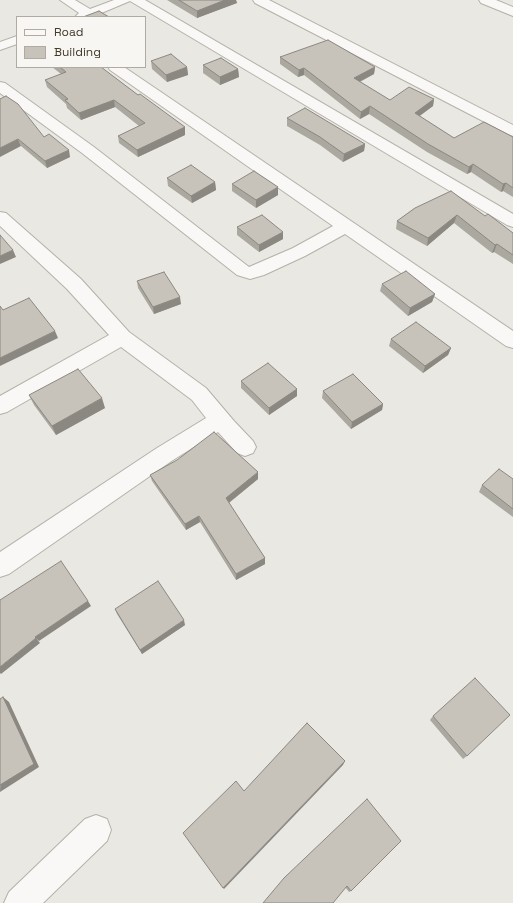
<!DOCTYPE html>
<style>
body{margin:0}
#map{position:relative;width:513px;height:903px;overflow:hidden;background:#eae8e3;font-family:"Space Grotesk",sans-serif}
canvas{display:block}
.legend{position:absolute;left:16px;top:16px;width:130px;height:52px;box-sizing:border-box;background:#f8f6f3;border:1px solid #afaba3;margin:0;padding:5px 7px;list-style:none;font-size:12px;color:#423b2c}
.legend li{display:flex;align-items:center;gap:8px;height:20px}
.legend b{width:20px;border:1px solid #afaba3}
</style>
<div id="map">
<canvas width="513" height="903"></canvas>
<ul class="legend">
<li><b style="height:5px;background:#f9f8f6"></b>Road</li>
<li><b style="height:11px;background:#c7c3ba"></b>Building</li>
</ul>
</div>
<script>
const g = document.querySelector('canvas').getContext('2d');
g.lineJoin = 'round';
function toPath(rows) {
  const path = new Path2D();
  for (const r of rows) {
    path.moveTo(r[0], r[1]);
    for (let i = 2; i < r.length; i += 2) path.lineTo(r[i], r[i + 1]);
  }
  return path;
}
function trace(path, color, width, dash) {
  g.strokeStyle = color;
  g.lineWidth = width;
  g.lineCap = dash ? 'butt' : 'round';
  g.setLineDash(dash || []);
  g.stroke(path);
}
function fillPath(path, color) {
  g.fillStyle = color;
  g.fill(path, 'evenodd');
}
const minor = toPath([
 [60,0,75,0,90,9,114,0,145,0,513,214,513,227,507,225,130,1,92,17,75,17,79,13,60,0],
 [253,0,269,0,513,125,513,136,508,134,255,3,253,0],
 [479,0,496,0,513,7,513,16,481,3,479,0],
 [17,36,17,44,0,50,0,42,17,36],
 [108,67,124,67,513,331,513,348,506,346,345,234,305,256,264,275,250,279,237,275,82,153,0,93,0,82,5,83,94,147,249,267,293,248,333,226,110,70,108,67],
 [0,212,6,213,81,279,129,332,206,388,234,421,253,441,256,447,253,453,245,456,237,453,218,432,173,460,9,574,0,577,0,552,157,448,206,418,192,400,121,347,7,412,0,414,0,396,109,335,67,289,0,226,0,212],
 [96,815,107,819,111,830,107,841,43,903,4,903,9,892,85,819,96,815]
]);
trace(minor, '#b4b1a8', 2);
fillPath(minor, '#f9f8f6');
fillPath(toPath([
 [167,0,236,0,237,3,197,18],
 [280,57,375,67,374,74,360,82,390,100,434,99,433,106,419,116,454,138,513,137,513,197,503,191,501,192,471,172,467,174,427,152,369,114,360,119,304,75,298,77,280,64],
 [151,61,187,67,188,75,167,82,152,69],
 [203,65,238,69,239,77,220,85,203,73],
 [52,67,101,67,138,95,185,127,185,135,138,157,119,143,118,136,139,126,115,107,81,120,67,108,66,104,47,87,45,80,61,74],
 [0,99,44,137,70,157,47,168,21,146],
 [287,118,365,144,364,151,343,162,320,145,287,126],
 [167,178,215,182,216,190,192,203,168,186],
 [232,184,278,195,256,208,232,191],
 [415,208,485,216,513,233,513,264,494,252,492,253,454,223,427,246,396,229,397,221],
 [237,227,283,232,283,239,259,252,237,235],
 [137,281,181,304,154,314,138,288],
 [382,284,435,294,432,302,408,316,380,291],
 [391,339,451,348,448,355,423,373,389,346],
 [241,381,297,389,297,396,269,415,241,388],
 [323,391,383,404,382,410,351,429,322,398],
 [29,395,105,408,56,435,34,405],
 [150,475,258,479,229,503,265,558,265,564,236,580,200,522,186,530,152,481],
 [513,479,513,517,479,492,482,485],
 [115,609,185,625,142,654,117,614],
 [433,716,467,756,463,759,430,720],
 [367,799,351,891,349,892,345,887]
]), '#aba8a0');
fillPath(toPath([
 [225,0,236,0,237,3,197,18,197,11],
 [187,67,188,75,167,82,166,75],
 [375,67,374,74,353,85,354,78],
 [304,68,304,75,298,77,299,70],
 [238,69,239,77,220,85,220,77],
 [434,99,433,106,413,121,415,113],
 [114,100,115,107,81,120,79,113],
 [370,106,369,114,360,119,361,112],
 [185,127,185,135,138,157,137,150],
 [18,139,21,146,0,157,0,148],
 [365,144,364,151,343,162,344,154],
 [69,150,70,157,47,168,45,161],
 [473,164,471,172,467,174,469,167],
 [215,182,216,190,192,203,191,196],
 [506,183,503,191,501,192,503,184],
 [278,187,278,195,256,208,256,200],
 [457,215,454,223,427,246,428,238],
 [283,232,283,239,259,252,259,245],
 [497,244,494,252,492,253,495,245],
 [13,250,16,257,0,264,0,256],
 [435,294,432,302,408,316,410,308],
 [180,297,181,304,154,314,153,307],
 [55,331,58,338,0,366,0,358],
 [451,348,448,355,423,373,425,366],
 [297,389,297,396,269,415,269,408],
 [102,398,105,408,56,435,52,426],
 [383,404,382,410,351,429,352,422],
 [258,472,258,479,226,505,226,498],
 [199,516,200,522,186,530,185,524],
 [265,558,265,564,236,580,236,574],
 [88,601,91,606,39,641,35,637],
 [184,620,185,625,142,654,140,650],
 [36,638,40,643,1,674,0,673,0,667],
 [3,697,9,702,39,767,0,792],
 [345,761,343,765,224,889,223,888]
]), '#8b8882');
const building = toPath([
 [179,0,225,0,197,11,179,0],
 [99,11,109,17,83,17,99,11],
 [328,40,375,67,354,78,390,100,409,87,434,99,415,113,454,138,484,122,513,137,513,188,506,183,503,184,473,164,469,167,428,144,370,106,361,112,304,68,299,70,280,57,328,40],
 [171,54,187,67,166,75,151,61,171,54],
 [221,58,238,69,220,77,203,65,221,58],
 [60,67,101,67,138,95,140,94,185,127,137,150,118,136,145,123,114,100,79,113,65,100,68,99,45,80,66,72,60,67],
 [6,96,18,104,44,137,49,134,69,150,45,161,18,139,0,148,0,99,6,96],
 [305,108,365,144,344,154,320,137,287,118,305,108],
 [191,165,215,182,191,196,167,178,191,165],
 [254,171,278,187,256,200,232,184,254,171],
 [451,191,485,216,488,214,513,233,513,255,497,244,495,245,457,215,428,238,397,221,415,208,451,191],
 [262,215,283,232,259,245,237,227,262,215],
 [0,235,13,250,0,256,0,235],
 [406,271,435,294,410,308,382,284,406,271],
 [164,272,180,297,153,307,137,281,164,272],
 [29,298,55,331,0,358,0,306,3,310,29,298],
 [416,322,451,348,425,366,391,339,416,322],
 [268,363,297,389,269,408,241,381,268,363],
 [78,369,102,398,52,426,29,395,78,369],
 [353,374,383,404,352,422,323,391,353,374],
 [214,432,258,472,226,498,265,558,236,574,199,516,185,524,150,475,177,460,214,432],
 [499,469,513,479,513,509,482,485,499,469],
 [61,561,88,601,35,637,36,638,0,667,0,600,61,561],
 [158,581,184,620,140,650,115,609,158,581],
 [475,678,510,715,467,756,433,716,475,678],
 [3,697,34,764,0,785,0,699,3,697],
 [307,723,345,761,223,888,183,833,236,781,244,791,307,723],
 [367,799,401,841,351,891,347,886,333,903,263,903,284,878,367,799]
]);
fillPath(building, '#c7c3ba');
trace(building, '#8b8882', 1);
</script>
